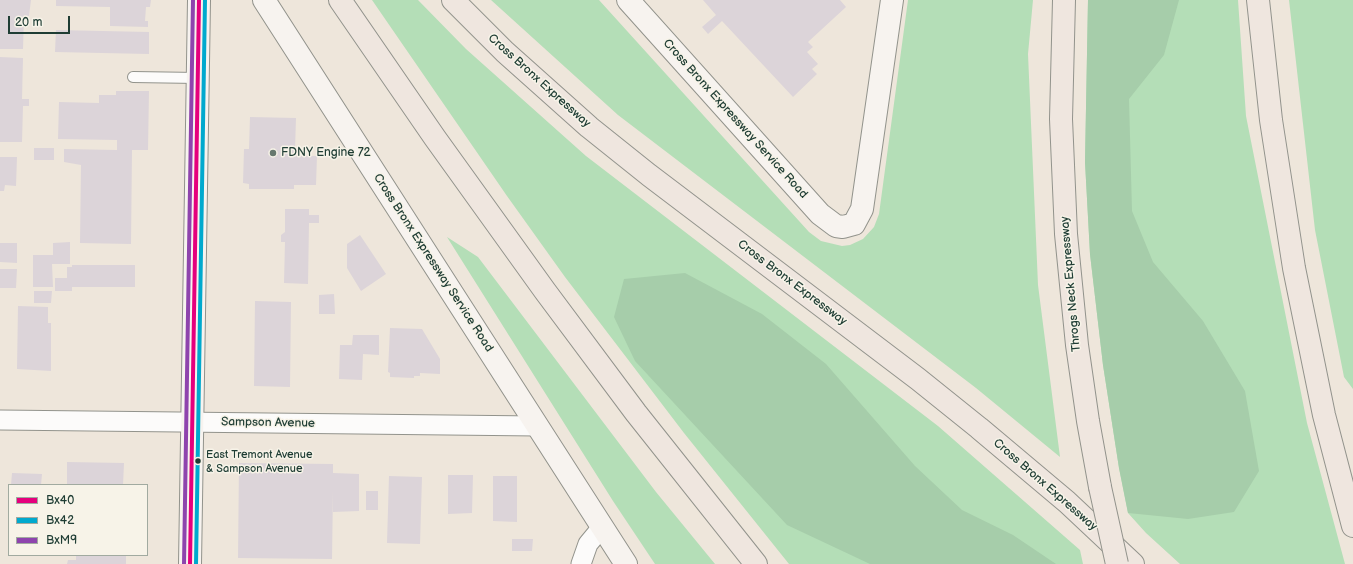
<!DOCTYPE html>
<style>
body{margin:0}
#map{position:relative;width:1353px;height:564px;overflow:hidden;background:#eee6db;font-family:"Balsamiq Sans",sans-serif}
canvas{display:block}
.legend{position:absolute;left:8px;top:484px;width:140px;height:72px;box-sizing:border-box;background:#f7f3e8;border:1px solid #a1aaa0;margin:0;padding:5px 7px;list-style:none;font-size:12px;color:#1f3d34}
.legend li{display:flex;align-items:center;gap:8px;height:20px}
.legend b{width:20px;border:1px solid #a1aaa0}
.scale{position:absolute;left:8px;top:16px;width:62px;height:18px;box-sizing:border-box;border:2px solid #1f3d34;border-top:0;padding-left:5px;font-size:12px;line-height:14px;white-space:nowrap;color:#1f3d34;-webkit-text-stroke:3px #f7f3e8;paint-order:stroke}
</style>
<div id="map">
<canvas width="1353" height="564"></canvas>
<ul class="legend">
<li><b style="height:5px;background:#e5007d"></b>Bx40</li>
<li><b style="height:5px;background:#00a9ce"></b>Bx42</li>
<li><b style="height:5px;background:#8e44ad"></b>BxM9</li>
</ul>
<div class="scale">20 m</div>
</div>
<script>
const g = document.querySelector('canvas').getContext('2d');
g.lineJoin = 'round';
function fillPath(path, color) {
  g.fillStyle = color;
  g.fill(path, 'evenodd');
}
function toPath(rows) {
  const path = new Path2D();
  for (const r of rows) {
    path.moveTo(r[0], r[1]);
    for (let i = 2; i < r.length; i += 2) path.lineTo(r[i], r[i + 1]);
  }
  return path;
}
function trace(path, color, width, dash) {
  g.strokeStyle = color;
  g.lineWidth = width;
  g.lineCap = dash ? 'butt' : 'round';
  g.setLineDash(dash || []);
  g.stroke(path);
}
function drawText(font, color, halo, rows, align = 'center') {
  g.font = font + ' "Balsamiq Sans",sans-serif';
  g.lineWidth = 3;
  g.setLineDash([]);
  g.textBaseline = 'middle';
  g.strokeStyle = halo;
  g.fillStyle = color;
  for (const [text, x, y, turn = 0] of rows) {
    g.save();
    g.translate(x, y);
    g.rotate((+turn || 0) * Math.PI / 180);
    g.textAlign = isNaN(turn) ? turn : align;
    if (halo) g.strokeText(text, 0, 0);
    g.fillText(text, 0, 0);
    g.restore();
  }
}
fillPath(toPath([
 [372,0,418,0,466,49,586,156,938,426,1080,550,1083,564,789,564,684,433,565,277,507,196],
 [491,0,599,0,809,232,821,241,842,246,850,245,863,239,874,227,879,214,908,0,1033,0,1028,54,1038,285,1060,457,976,388,618,115],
 [1088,0,1238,0,1246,116,1307,423,1345,564,1180,564,1146,533,1128,513,1119,468,1103,365,1090,254,1085,162],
 [1289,0,1353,0,1353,389,1344,377,1315,230],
 [447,237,478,257,656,492,715,564,655,564,613,501]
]), '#b4deb7');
fillPath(toPath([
 [1088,0,1179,0,1164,55,1129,99,1132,211,1153,262,1203,321,1245,391,1259,471,1234,512,1188,519,1128,513,1119,468,1103,365,1090,254,1085,162],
 [685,273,762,314,826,364,915,466,962,510,1013,535,1056,564,870,564,787,525,635,361,614,317,624,279]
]), '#a6cdaa');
fillPath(toPath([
 [0,0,31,0,29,16,24,16,23,49,0,49],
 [56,0,151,0,150,7,146,7,145,21,148,21,148,27,110,26,110,7,56,6],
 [703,0,840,0,846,7,808,42,813,47,807,52,818,64,812,69,817,74,793,97,722,21,708,34,702,27,716,15],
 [56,30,149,32,149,54,55,52],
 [0,57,23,58,22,99,29,99,29,106,23,106,22,142,0,142],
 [116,91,149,91,148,150,132,150,131,244,80,243,81,165,64,162,64,149,117,150,117,140,58,139,59,102,99,103,99,95,116,95],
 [250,117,296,118,295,150,301,150,301,156,317,156,316,185,294,185,294,189,249,189,249,184,243,183,244,149,249,149],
 [34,148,54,148,54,160,34,160],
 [0,157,17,157,16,186,5,185,4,191,0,191],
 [285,209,309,209,309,215,319,215,319,223,309,223,308,284,284,283,285,242,281,242,281,235,285,232],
 [360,235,386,274,361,291,347,268,347,244],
 [70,242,70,264,52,264,53,287,33,287,33,255,53,255,53,243],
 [0,243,17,243,17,263,0,262],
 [72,265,135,265,135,287,72,287,72,291,55,291,55,278,67,278,67,267,72,267],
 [0,269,17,269,16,288,0,288],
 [34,291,52,291,51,303,34,303],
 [334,294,335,314,319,314,319,295],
 [255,301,291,302,290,387,254,386],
 [18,306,48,307,48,323,51,323,51,371,17,369],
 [390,328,422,329,440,359,440,374,420,373,420,376,414,376,414,378,390,377,390,373,388,372],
 [353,335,379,335,379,355,363,354,362,380,339,379,340,345,352,345],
 [67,462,124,463,123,485,67,485],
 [239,463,333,464,333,473,359,474,359,511,333,512,333,490,332,559,238,558],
 [12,473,42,474,41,485,11,485],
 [448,475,473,475,472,513,448,514],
 [389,476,422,477,420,544,387,543],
 [493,476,517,476,517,522,493,521],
 [366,491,378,491,378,510,366,510],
 [512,539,533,539,532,551,512,551],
 [76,556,126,556,126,564,67,564,68,560,76,560]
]), '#dcd4d9');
const lane = toPath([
 [133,77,198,78]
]);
const street = toPath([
 [0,420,537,426],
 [581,564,588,544,602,527]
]);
const secondary = toPath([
 [264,0,626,564],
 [628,0,820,214,836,226,843,227,854,224,862,209,892,0],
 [190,564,199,0]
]);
const highway = toPath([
 [340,0,435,138,545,291,636,413,756,564],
 [453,0,505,52,589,127,649,175,918,379,979,428,1067,502,1133,564],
 [1064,0,1061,119,1066,234,1077,345,1088,421,1100,487],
 [1258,0,1271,120,1294,268,1324,415,1353,526]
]);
trace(lane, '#92938c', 12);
trace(street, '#92938c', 21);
trace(secondary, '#92938c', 24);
trace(highway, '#92938c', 24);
trace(lane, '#fcfbfa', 10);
trace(street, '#fcfbfa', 19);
trace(secondary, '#f7f3ef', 22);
trace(highway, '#efe6df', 22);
const highwayBridge = toPath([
 [1100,487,1117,564]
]);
trace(highwayBridge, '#92938c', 24, []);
trace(highwayBridge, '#efe6df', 22);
trace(toPath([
 [190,564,199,0]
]), '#e5007d', 4);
trace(toPath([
 [196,564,205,0]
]), '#00a9ce', 4);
trace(toPath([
 [184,564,193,0]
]), '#8e44ad', 4);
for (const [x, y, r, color] of [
 [273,153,4,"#67786e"],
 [198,461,3.5,"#1f3d34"]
]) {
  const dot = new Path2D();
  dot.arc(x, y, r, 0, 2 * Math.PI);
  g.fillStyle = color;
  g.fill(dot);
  trace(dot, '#f7f3e8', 1.5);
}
drawText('11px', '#1f3d34', '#f7f3e8', [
 ["East Tremont Avenue",206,455],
 ["& Sampson Avenue",206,469]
], 'left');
drawText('12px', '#1f3d34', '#f7f3e8', [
 ["Cross Bronx Expressway",539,81,42],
 ["Cross Bronx Expressway Service Road",735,119,48],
 ["Cross Bronx Expressway Service Road",433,263,57],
 ["Cross Bronx Expressway",792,283,37],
 ["Throgs Neck Expressway",1071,284,-95],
 ["Sampson Avenue",268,423,1],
 ["Cross Bronx Expressway",1045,485,41]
]);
drawText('12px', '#1f3d34', '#f7f3e8', [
 ["FDNY Engine 72",281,153]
], 'left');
</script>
